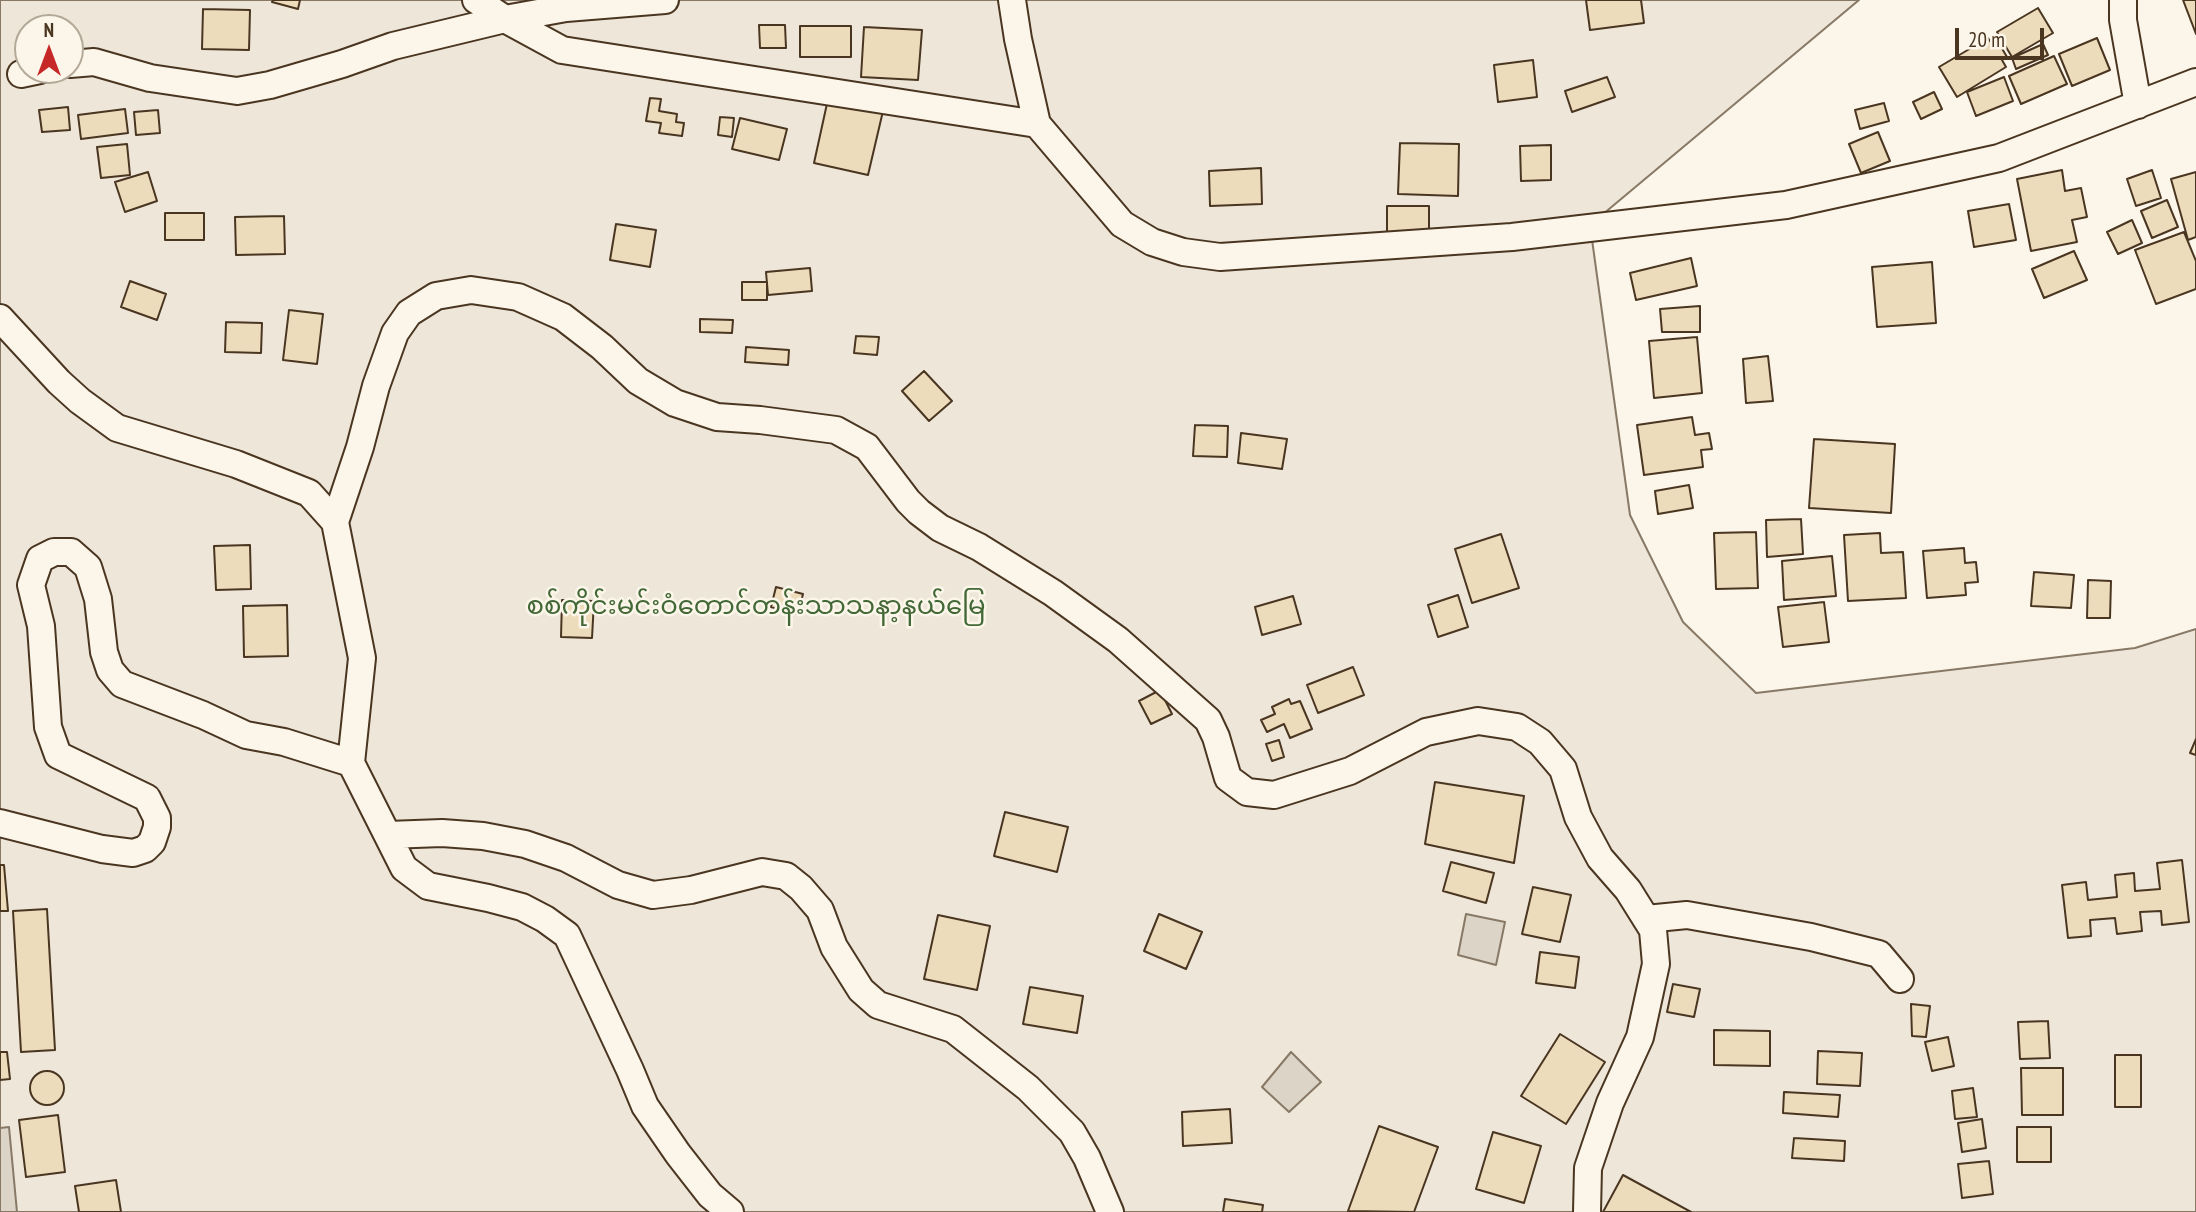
<!DOCTYPE html>
<meta charset="utf-8">
<style>
body{margin:0}
#map{position:relative;width:2196px;height:1212px;overflow:hidden;background:#fbf6e9;font-family:"PT Sans Narrow",sans-serif}
canvas{display:block}
.north{position:absolute;left:14px;top:14px;width:70px;height:70px;box-sizing:border-box;background:#fbf6e9;border:2px solid #b4a999;border-radius:50%;rotate:0deg;font-size:19px;font-weight:700;line-height:28px;text-align:center;color:#4a3520}
.north::after{content:'';display:block;margin:auto;width:24px;height:32px;background:#c62828;clip-path:polygon(50% 0,100% 100%,50% 72%,0 100%)}
.scale{position:absolute;left:1955px;top:28px;width:89px;height:32px;box-sizing:border-box;border:4px solid #4a3520;border-top:0;padding-left:9px;font-size:21px;line-height:24px;white-space:nowrap;color:#4a3520;-webkit-text-stroke:5px #fbf6e9;paint-order:stroke}
</style>
<div id="map">
<canvas width="2196" height="1212"></canvas>
<div class="north">N</div>
<div class="scale">20 m</div>
</div>
<script>
const g = document.querySelector('canvas').getContext('2d');
g.lineJoin = 'round';
function fillPath(path, color) {
  g.fillStyle = color;
  g.fill(path, 'evenodd');
}
function toPath(rows) {
  const path = new Path2D();
  for (const r of rows) {
    if (r.length === 3) {
      path.moveTo(r[0] + r[2], r[1]);
      path.arc(r[0], r[1], r[2], 0, 2 * Math.PI);
      continue;
    }
    path.moveTo(r[0], r[1]);
    for (let i = 2; i < r.length; i += 2) path.lineTo(r[i], r[i + 1]);
  }
  return path;
}
function trace(path, color, width, dash) {
  g.strokeStyle = color;
  g.lineWidth = width;
  g.lineCap = dash ? 'butt' : 'round';
  g.setLineDash(dash || []);
  g.stroke(path);
}
function drawText(font, color, halo, rows, align = 'center') {
  g.font = font + ' "PT Sans Narrow","Noto Sans Myanmar",sans-serif';
  g.lineWidth = 5;
  g.setLineDash([]);
  g.textBaseline = 'middle';
  g.strokeStyle = halo;
  g.fillStyle = color;
  for (const [text, x, y, turn = 0] of rows) {
    g.save();
    g.translate(x, y);
    g.rotate((+turn || 0) * Math.PI / 180);
    g.textAlign = isNaN(turn) ? turn : align;
    if (halo) g.strokeText(text, 0, 0);
    g.fillText(text, 0, 0);
    g.restore();
  }
}
const green = toPath([
 [0,0,1859,0,1590,225,1630,515,1683,622,1756,693,2135,648,2196,629,2196,1212,0,1212,0,0],
 [28,28,70,28,70,70,28,70,28,28]
]);
fillPath(green, '#ede6d9');
trace(green, '#887966', 2);
const water = toPath([
 [1466,914,1505,922,1496,965,1458,955,1466,914],
 [1291,1052,1321,1082,1289,1112,1262,1087,1291,1052],
 [9,1127,17,1212,0,1212,0,1128,9,1127]
]);
fillPath(water, '#dcd4c6');
trace(water, '#887966', 2);
const building = toPath([
 [273,0,300,0,298,9,272,2,273,0],
 [1586,0,1641,0,1644,23,1590,30,1586,0],
 [2183,0,2196,0,2196,34,2183,0],
 [2038,8,2053,33,2012,57,1997,32,2038,8],
 [203,9,250,10,249,50,202,49,203,9],
 [759,25,785,25,786,48,760,48,759,25],
 [800,26,851,26,851,57,800,57,800,26],
 [864,27,922,30,918,80,861,77,864,27],
 [1988,38,1992,44,1997,40,2007,57,2002,60,2006,67,1957,97,1939,67,1988,38],
 [2097,38,2110,70,2072,86,2059,54,2097,38],
 [2043,44,2048,55,2016,69,2012,58,2043,44],
 [2054,56,2067,84,2021,104,2009,76,2054,56],
 [1533,60,1537,97,1498,102,1494,65,1533,60],
 [1607,77,1615,97,1572,112,1565,91,1607,77],
 [2004,77,2013,101,1976,116,1967,92,2004,77],
 [1934,92,1942,109,1921,119,1913,102,1934,92],
 [650,98,661,99,659,111,677,114,676,122,684,123,682,136,659,133,661,123,646,121,650,98],
 [828,99,883,111,868,175,814,163,828,99],
 [1884,103,1889,121,1860,129,1855,110,1884,103],
 [68,107,70,130,42,132,39,110,68,107],
 [125,109,128,133,81,139,78,115,125,109],
 [158,110,160,133,136,135,134,112,158,110],
 [720,117,734,118,732,137,718,135,720,117],
 [740,118,787,129,779,160,732,149,740,118],
 [1878,132,1890,161,1861,173,1849,144,1878,132],
 [1400,143,1459,144,1458,196,1398,194,1400,143],
 [127,144,130,175,101,178,97,147,127,144],
 [1551,145,1551,180,1521,181,1520,146,1551,145],
 [1261,168,1262,204,1210,206,1209,171,1261,168],
 [2062,170,2065,191,2081,188,2087,217,2072,220,2077,242,2031,251,2017,179,2062,170],
 [2152,170,2161,198,2136,206,2127,179,2152,170],
 [148,172,157,201,125,212,115,182,148,172],
 [2196,172,2196,237,2188,240,2171,179,2196,172],
 [2167,200,2178,227,2152,238,2141,211,2167,200],
 [2009,204,2016,240,1974,247,1968,211,2009,204],
 [1387,206,1429,206,1429,233,1387,233,1387,206],
 [165,213,204,213,204,240,165,240,165,213],
 [284,216,285,254,236,255,235,217,284,216],
 [2132,220,2142,243,2118,254,2107,232,2132,220],
 [616,224,656,230,650,267,610,260,616,224],
 [2184,232,2196,261,2196,289,2156,304,2135,250,2184,232],
 [2074,251,2087,280,2044,298,2032,269,2074,251],
 [1691,258,1697,286,1636,300,1630,273,1691,258],
 [1932,262,1936,323,1877,327,1872,267,1932,262],
 [810,268,812,291,768,295,766,272,810,268],
 [130,281,166,294,157,320,121,307,130,281],
 [742,282,767,282,767,300,742,300,742,282],
 [1700,306,1700,332,1662,332,1660,309,1700,306],
 [289,310,323,314,317,364,283,360,289,310],
 [700,319,733,320,732,333,700,332,700,319],
 [226,322,262,323,261,353,225,352,226,322],
 [856,336,879,337,877,355,854,353,856,336],
 [1697,337,1702,393,1654,398,1649,341,1697,337],
 [746,347,789,350,788,365,745,362,746,347],
 [1768,356,1773,401,1746,403,1743,359,1768,356],
 [924,371,952,401,929,421,902,391,924,371],
 [1692,417,1695,435,1709,433,1712,449,1701,450,1703,467,1644,475,1637,425,1692,417],
 [1195,425,1228,426,1227,457,1193,456,1195,425],
 [1241,433,1287,439,1282,469,1238,463,1241,433],
 [1814,439,1895,444,1891,513,1809,508,1814,439],
 [1689,485,1693,508,1658,514,1655,491,1689,485],
 [1801,519,1803,554,1767,557,1766,520,1801,519],
 [1756,532,1758,588,1716,589,1714,533,1756,532],
 [1880,533,1881,553,1903,552,1906,598,1848,601,1844,535,1880,533],
 [1501,534,1519,588,1472,603,1455,549,1501,534],
 [250,545,251,589,216,590,214,546,250,545],
 [1964,548,1965,563,1976,562,1978,582,1965,583,1966,595,1927,598,1923,551,1964,548],
 [1832,556,1836,596,1784,600,1782,561,1832,556],
 [2034,572,2074,575,2071,608,2031,606,2034,572],
 [2088,580,2111,581,2110,618,2087,618,2088,580],
 [776,587,803,594,798,614,771,607,776,587],
 [1458,595,1468,627,1438,637,1428,605,1458,595],
 [1293,596,1301,624,1262,635,1255,607,1293,596],
 [562,600,594,601,592,638,561,637,562,600],
 [1824,602,1829,642,1783,647,1778,607,1824,602],
 [287,605,288,656,244,657,243,606,287,605],
 [1353,667,1364,695,1318,713,1307,685,1353,667],
 [1160,690,1172,714,1151,724,1139,701,1160,690],
 [1289,699,1291,704,1300,701,1312,729,1290,738,1284,724,1267,732,1261,720,1275,714,1272,707,1289,699],
 [2196,739,2196,755,2190,753,2196,739],
 [1279,740,1284,757,1272,761,1266,744,1279,740],
 [1435,782,1524,796,1514,863,1425,844,1435,782],
 [1005,812,1068,827,1057,872,994,856,1005,812],
 [2182,860,2189,922,2162,925,2161,911,2140,912,2142,931,2117,934,2115,918,2090,920,2091,936,2068,938,2062,885,2086,882,2088,900,2117,897,2115,875,2134,873,2135,891,2160,889,2157,863,2182,860],
 [1451,862,1494,873,1486,903,1443,891,1451,862],
 [0,865,4,865,8,911,0,911,0,865],
 [1533,887,1571,895,1560,942,1522,934,1533,887],
 [47,909,55,1050,21,1052,13,911,47,909],
 [1159,914,1202,932,1186,969,1144,951,1159,914],
 [938,915,990,926,977,990,924,979,938,915],
 [1540,952,1579,957,1575,988,1536,983,1540,952],
 [1673,984,1700,989,1694,1017,1667,1012,1673,984],
 [1030,987,1083,996,1077,1033,1023,1024,1030,987],
 [1911,1004,1930,1006,1926,1037,1912,1036,1911,1004],
 [2048,1021,2050,1058,2020,1059,2018,1022,2048,1021],
 [1714,1030,1770,1031,1770,1066,1714,1065,1714,1030],
 [1560,1034,1605,1062,1566,1124,1521,1096,1560,1034],
 [1948,1037,1954,1066,1932,1071,1925,1042,1948,1037],
 [1818,1051,1862,1053,1860,1086,1817,1084,1818,1051],
 [0,1052,7,1052,10,1079,0,1080,0,1052],
 [2115,1055,2141,1055,2141,1107,2115,1107,2115,1055],
 [2021,1068,2063,1068,2063,1115,2022,1115,2021,1068],
 [47,1088,17],
 [1973,1088,1977,1117,1955,1119,1952,1091,1973,1088],
 [1784,1092,1840,1095,1838,1117,1783,1113,1784,1092],
 [1230,1109,1232,1143,1183,1146,1182,1112,1230,1109],
 [58,1115,65,1172,26,1177,19,1120,58,1115],
 [1982,1119,1986,1148,1962,1152,1958,1123,1982,1119],
 [1379,1126,1438,1147,1414,1212,1348,1211,1379,1126],
 [2017,1127,2051,1127,2051,1162,2017,1162,2017,1127],
 [1493,1132,1541,1146,1524,1203,1476,1189,1493,1132],
 [1794,1138,1845,1141,1844,1161,1792,1158,1794,1138],
 [1989,1161,1993,1194,1962,1198,1958,1164,1989,1161],
 [1623,1175,1691,1212,1603,1212,1623,1175],
 [116,1180,121,1212,79,1212,75,1186,116,1180],
 [1225,1199,1263,1205,1262,1212,1223,1212,1225,1199]
]);
fillPath(building, '#ecdcbc');
trace(building, '#4a3520', 2);
const street = toPath([
 [476,0,505,19,562,50,1037,124,1122,224,1152,242,1183,252,1220,257,1512,237,1786,205,1999,158,2196,82],
 [1012,0,1018,39,1037,124],
 [2123,0,2123,20,2138,105],
 [70,64,94,62,150,78,237,91,270,85,342,64,393,46,505,19,566,8,665,0],
 [21,74,40,70],
 [0,318,59,382,80,401,117,428,236,464,309,493,335,522,362,658,351,763,404,868,428,886,488,898,522,907,545,919,567,935,630,1070,645,1106,678,1154,710,1195,730,1212],
 [335,522,360,447,376,386,395,333,409,313,436,296,471,290,518,297,563,317,602,347,638,381,675,403,717,417,760,420,836,430,867,447,908,501,919,512,940,528,979,547,1053,593,1118,640,1208,720,1216,737,1228,778,1247,792,1274,795,1350,771,1426,732,1478,721,1517,727,1540,742,1563,769,1578,817,1600,858,1628,890,1653,930,1656,964,1640,1037,1610,1103,1588,1168,1587,1212],
 [0,823,102,849,133,853,145,849,152,842,157,827,157,818,147,798,58,755,48,727,41,626,31,585,40,559,54,552,71,552,88,567,98,599,104,652,110,670,122,684,203,715,246,735,284,742,351,763],
 [388,835,442,833,483,836,525,844,566,858,618,885,653,895,691,890,762,872,786,876,801,888,820,910,834,947,861,990,878,1005,953,1029,1028,1088,1072,1132,1087,1158,1110,1212],
 [1646,919,1687,915,1811,937,1879,954,1900,979]
]);
trace(street, '#4a3520', 30);
trace(street, '#fbf6e9', 26);
drawText('26px', '#436837', '#fbf6e9', [
 ["စစ်ကိုင်းမင်းဝံတောင်တန်းသာသနာ့နယ်မြေ",756,607]
]);
</script>
